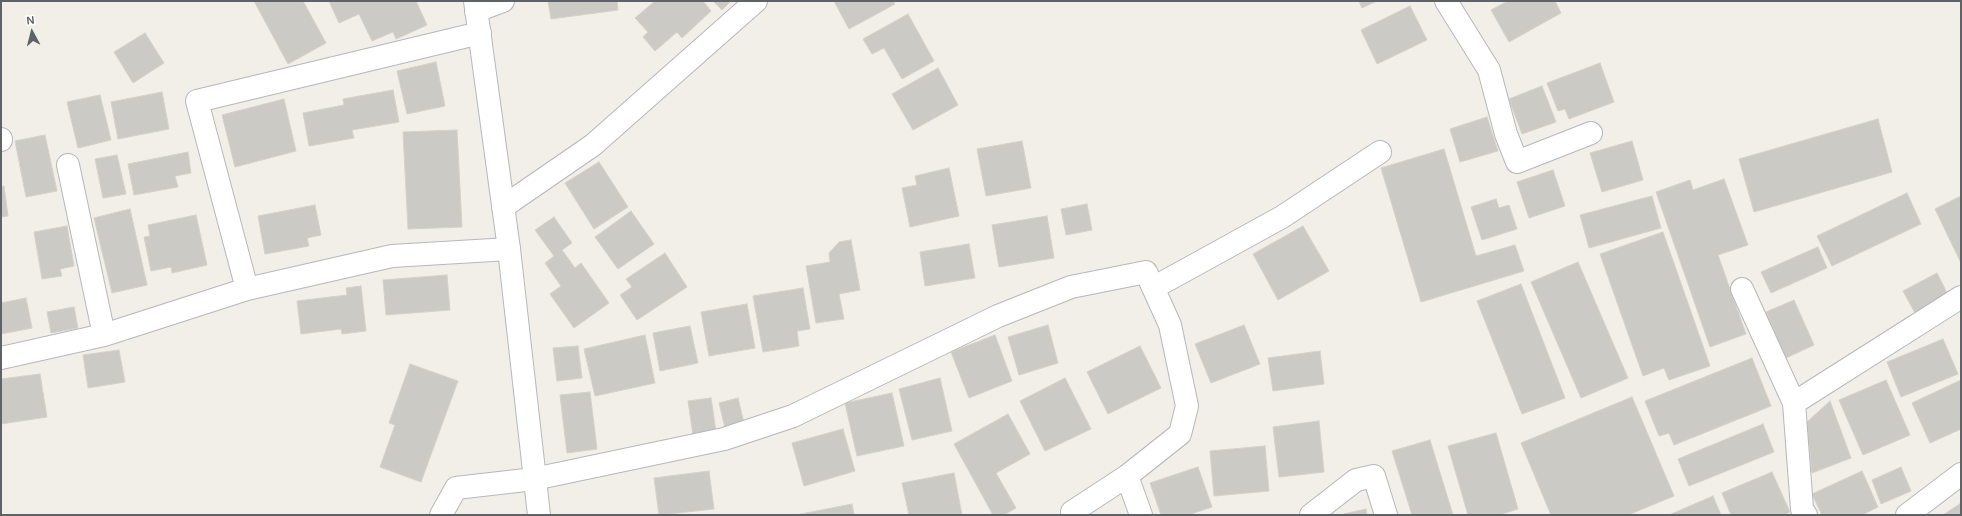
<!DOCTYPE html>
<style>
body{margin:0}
#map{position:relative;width:1962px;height:516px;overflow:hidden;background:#f1efe8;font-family:Helvetica,sans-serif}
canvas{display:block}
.frame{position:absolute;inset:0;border:2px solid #5f6368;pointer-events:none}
.north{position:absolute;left:12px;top:12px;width:40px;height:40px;-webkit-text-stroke:3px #fff;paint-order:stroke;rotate:353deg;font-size:11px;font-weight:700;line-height:16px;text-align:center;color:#5f6368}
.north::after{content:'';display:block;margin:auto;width:14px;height:18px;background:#5f6368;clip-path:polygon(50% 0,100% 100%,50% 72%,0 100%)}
</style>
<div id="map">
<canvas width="1962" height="516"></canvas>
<div class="frame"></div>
<div class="north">N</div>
</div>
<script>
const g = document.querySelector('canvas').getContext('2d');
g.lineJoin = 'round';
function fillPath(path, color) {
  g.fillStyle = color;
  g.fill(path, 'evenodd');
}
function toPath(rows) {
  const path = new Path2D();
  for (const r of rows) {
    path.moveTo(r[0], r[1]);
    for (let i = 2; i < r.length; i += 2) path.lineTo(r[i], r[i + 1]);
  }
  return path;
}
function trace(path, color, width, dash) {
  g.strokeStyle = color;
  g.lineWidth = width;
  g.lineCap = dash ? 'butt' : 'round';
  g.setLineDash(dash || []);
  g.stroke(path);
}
const building = toPath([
 [254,1,303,1,326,43,288,64,254,1],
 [329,1,416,1,427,25,396,39,393,32,372,41,359,14,339,23,329,1],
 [548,1,617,1,618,10,551,19,548,1],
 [655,1,703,1,711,11,682,38,677,32,655,51,643,37,648,32,635,18,655,1],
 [713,1,731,1,722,10,713,1],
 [834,1,893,1,895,4,849,29,834,1],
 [1359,1,1377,1,1362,8,1359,1],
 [1508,1,1555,1,1561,13,1509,42,1491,10,1508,1],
 [1410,6,1427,40,1377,64,1361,30,1410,6],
 [908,14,934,61,902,79,884,48,872,54,863,39,908,14],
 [145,33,164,63,133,83,114,52,145,33],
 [436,62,445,106,407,114,397,71,436,62],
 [1600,63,1614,102,1569,119,1565,109,1558,111,1547,83,1600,63],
 [938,68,958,105,913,130,892,94,938,68],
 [1542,86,1556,122,1522,134,1509,99,1542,86],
 [393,90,399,122,352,130,354,138,309,146,303,113,344,105,343,99,393,90],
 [162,92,169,129,118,139,111,102,162,92],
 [100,95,111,140,78,148,67,102,100,95],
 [284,99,296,151,235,167,222,115,284,99],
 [1487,117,1498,151,1460,162,1450,129,1487,117],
 [1878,119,1892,172,1754,212,1739,159,1878,119],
 [457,130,462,227,408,229,403,132,457,130],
 [45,135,57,191,26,197,15,141,45,135],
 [1022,141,1031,188,986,196,977,149,1022,141],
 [1632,141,1643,180,1602,192,1590,153,1632,141],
 [1444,149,1476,256,1515,245,1524,271,1421,302,1381,168,1444,149],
 [188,152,191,173,175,176,178,187,134,195,128,164,188,152],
 [117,155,126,194,103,198,95,159,117,155],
 [599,162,628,207,594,229,565,183,599,162],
 [949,168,959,216,910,227,902,188,917,185,915,176,949,168],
 [1553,170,1565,206,1529,218,1517,182,1553,170],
 [1724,179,1748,245,1718,255,1746,334,1710,347,1656,192,1690,180,1693,190,1724,179],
 [4,186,8,216,1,217,1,187,4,186],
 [1907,193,1921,224,1832,266,1817,236,1907,193],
 [1652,196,1661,228,1589,248,1580,215,1652,196],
 [1961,196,1961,263,1935,209,1961,196],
 [1496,199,1499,208,1509,205,1517,229,1482,240,1471,207,1496,199],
 [1087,204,1092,230,1066,235,1061,209,1087,204],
 [315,205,321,235,307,238,309,246,265,254,258,216,315,205],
 [130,209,147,285,112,293,94,218,130,209],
 [631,211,654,244,618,269,595,237,631,211],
 [196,215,207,265,172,273,171,267,151,271,144,237,150,236,148,225,196,215],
 [1047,216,1054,258,999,267,992,225,1047,216],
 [554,217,572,243,562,250,575,268,581,263,609,303,574,328,550,294,561,286,545,263,554,256,535,230,554,217],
 [67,226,74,266,60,269,62,276,42,279,34,232,67,226],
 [1303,226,1329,271,1278,300,1253,254,1303,226],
 [1663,232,1710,366,1669,380,1664,368,1643,376,1600,254,1663,232],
 [851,240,860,290,839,294,844,319,816,323,806,266,830,262,829,253,839,242,851,240],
 [969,244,975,278,925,286,920,252,969,244],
 [1818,247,1827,268,1771,293,1761,272,1818,247],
 [665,253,687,287,637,320,620,295,632,287,626,279,665,253],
 [1578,262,1628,378,1581,398,1531,282,1578,262],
 [1937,273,1948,295,1915,313,1903,291,1937,273],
 [447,275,450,310,386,315,383,280,447,275],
 [1521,284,1565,398,1522,414,1477,301,1521,284],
 [361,286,366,331,342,334,341,329,301,334,297,301,347,295,346,288,361,286],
 [803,288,810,329,797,331,799,346,763,352,753,296,803,288],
 [26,298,32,328,1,334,1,303,26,298],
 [1794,300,1814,345,1786,358,1766,312,1794,300],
 [747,304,755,348,709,356,701,312,747,304],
 [74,307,78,328,51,333,47,312,74,307],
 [1048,325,1058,363,1019,375,1008,337,1048,325],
 [1244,325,1260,364,1211,383,1195,344,1244,325],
 [690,326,698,363,660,371,653,333,690,326],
 [645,335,655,383,595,396,584,349,645,335],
 [995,335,1012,381,969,398,951,352,995,335],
 [1943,339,1958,374,1901,397,1887,362,1943,339],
 [578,346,582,378,557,381,553,348,578,346],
 [1140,346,1161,388,1108,414,1087,372,1140,346],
 [119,350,125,382,88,388,83,355,119,350],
 [1320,351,1324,384,1273,391,1268,358,1320,351],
 [1752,358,1771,406,1674,445,1669,433,1659,436,1645,401,1752,358],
 [410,364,458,381,421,482,380,467,395,425,389,423,410,364],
 [40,374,47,417,1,424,1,379,40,374],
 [940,378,952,431,912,440,899,389,940,378],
 [1065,378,1091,429,1045,451,1020,401,1065,378],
 [1886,380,1910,435,1863,455,1839,400,1886,380],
 [1961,380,1961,429,1930,443,1912,403,1961,380],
 [590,392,597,449,567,453,560,395,590,392],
 [892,393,904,446,857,456,845,403,892,393],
 [1632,397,1674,496,1628,515,1551,515,1521,443,1632,397],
 [711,398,716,431,693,435,688,401,711,398],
 [738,398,744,423,725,428,719,403,738,398],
 [1830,401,1851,458,1812,473,1807,422,1830,401],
 [1008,414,1030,454,996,473,1016,508,1004,515,993,515,954,444,1008,414],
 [1319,421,1324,472,1279,477,1273,427,1319,421],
 [1763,424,1774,452,1689,486,1678,459,1763,424],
 [843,429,855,471,804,486,792,443,843,429],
 [1496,433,1518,509,1499,515,1468,515,1448,446,1496,433],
 [1430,440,1453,515,1412,515,1392,451,1430,440],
 [1265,446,1269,491,1214,496,1210,451,1265,446],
 [1198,467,1212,507,1188,515,1161,515,1150,483,1198,467],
 [1901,467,1911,491,1881,504,1872,480,1901,467],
 [709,471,714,509,659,515,654,478,709,471],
 [1862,471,1878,507,1862,515,1822,515,1812,494,1862,471],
 [1772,472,1790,512,1784,515,1731,515,1722,493,1772,472],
 [954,473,962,515,909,515,902,483,954,473],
 [1713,496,1721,515,1669,515,1713,496],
 [1961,503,1961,515,1943,515,1961,503],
 [852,504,854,515,796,515,852,504],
 [1366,509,1367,515,1344,515,1344,514,1366,509]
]);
fillPath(building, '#cccac5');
trace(building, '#d6d1c6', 1);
const minor = toPath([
 [1446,1,1489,70,1506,134,1517,162,1591,133],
 [476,11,503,1],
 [1,139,1,140],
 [68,165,104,335],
 [503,207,593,145,756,1],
 [1153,288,1282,217,1380,152],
 [247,289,197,101,480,33],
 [1742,289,1794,403],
 [1,358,104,335,247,289,392,256,509,249],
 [1127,476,1141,515],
 [441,515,456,488,534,479,724,439,793,416,998,316,1071,287,1146,272,1170,325,1187,406,1180,434,1127,476,1072,512],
 [1311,515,1356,480,1374,476,1386,515],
 [1806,515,1802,509,1794,403,1961,297],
 [1907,515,1961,474]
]);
const tertiary = toPath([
 [475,1,509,249,539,515]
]);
trace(minor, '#b5b8bc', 24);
trace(tertiary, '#b5b8bc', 24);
trace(minor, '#fff', 22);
trace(tertiary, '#fff', 22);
</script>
